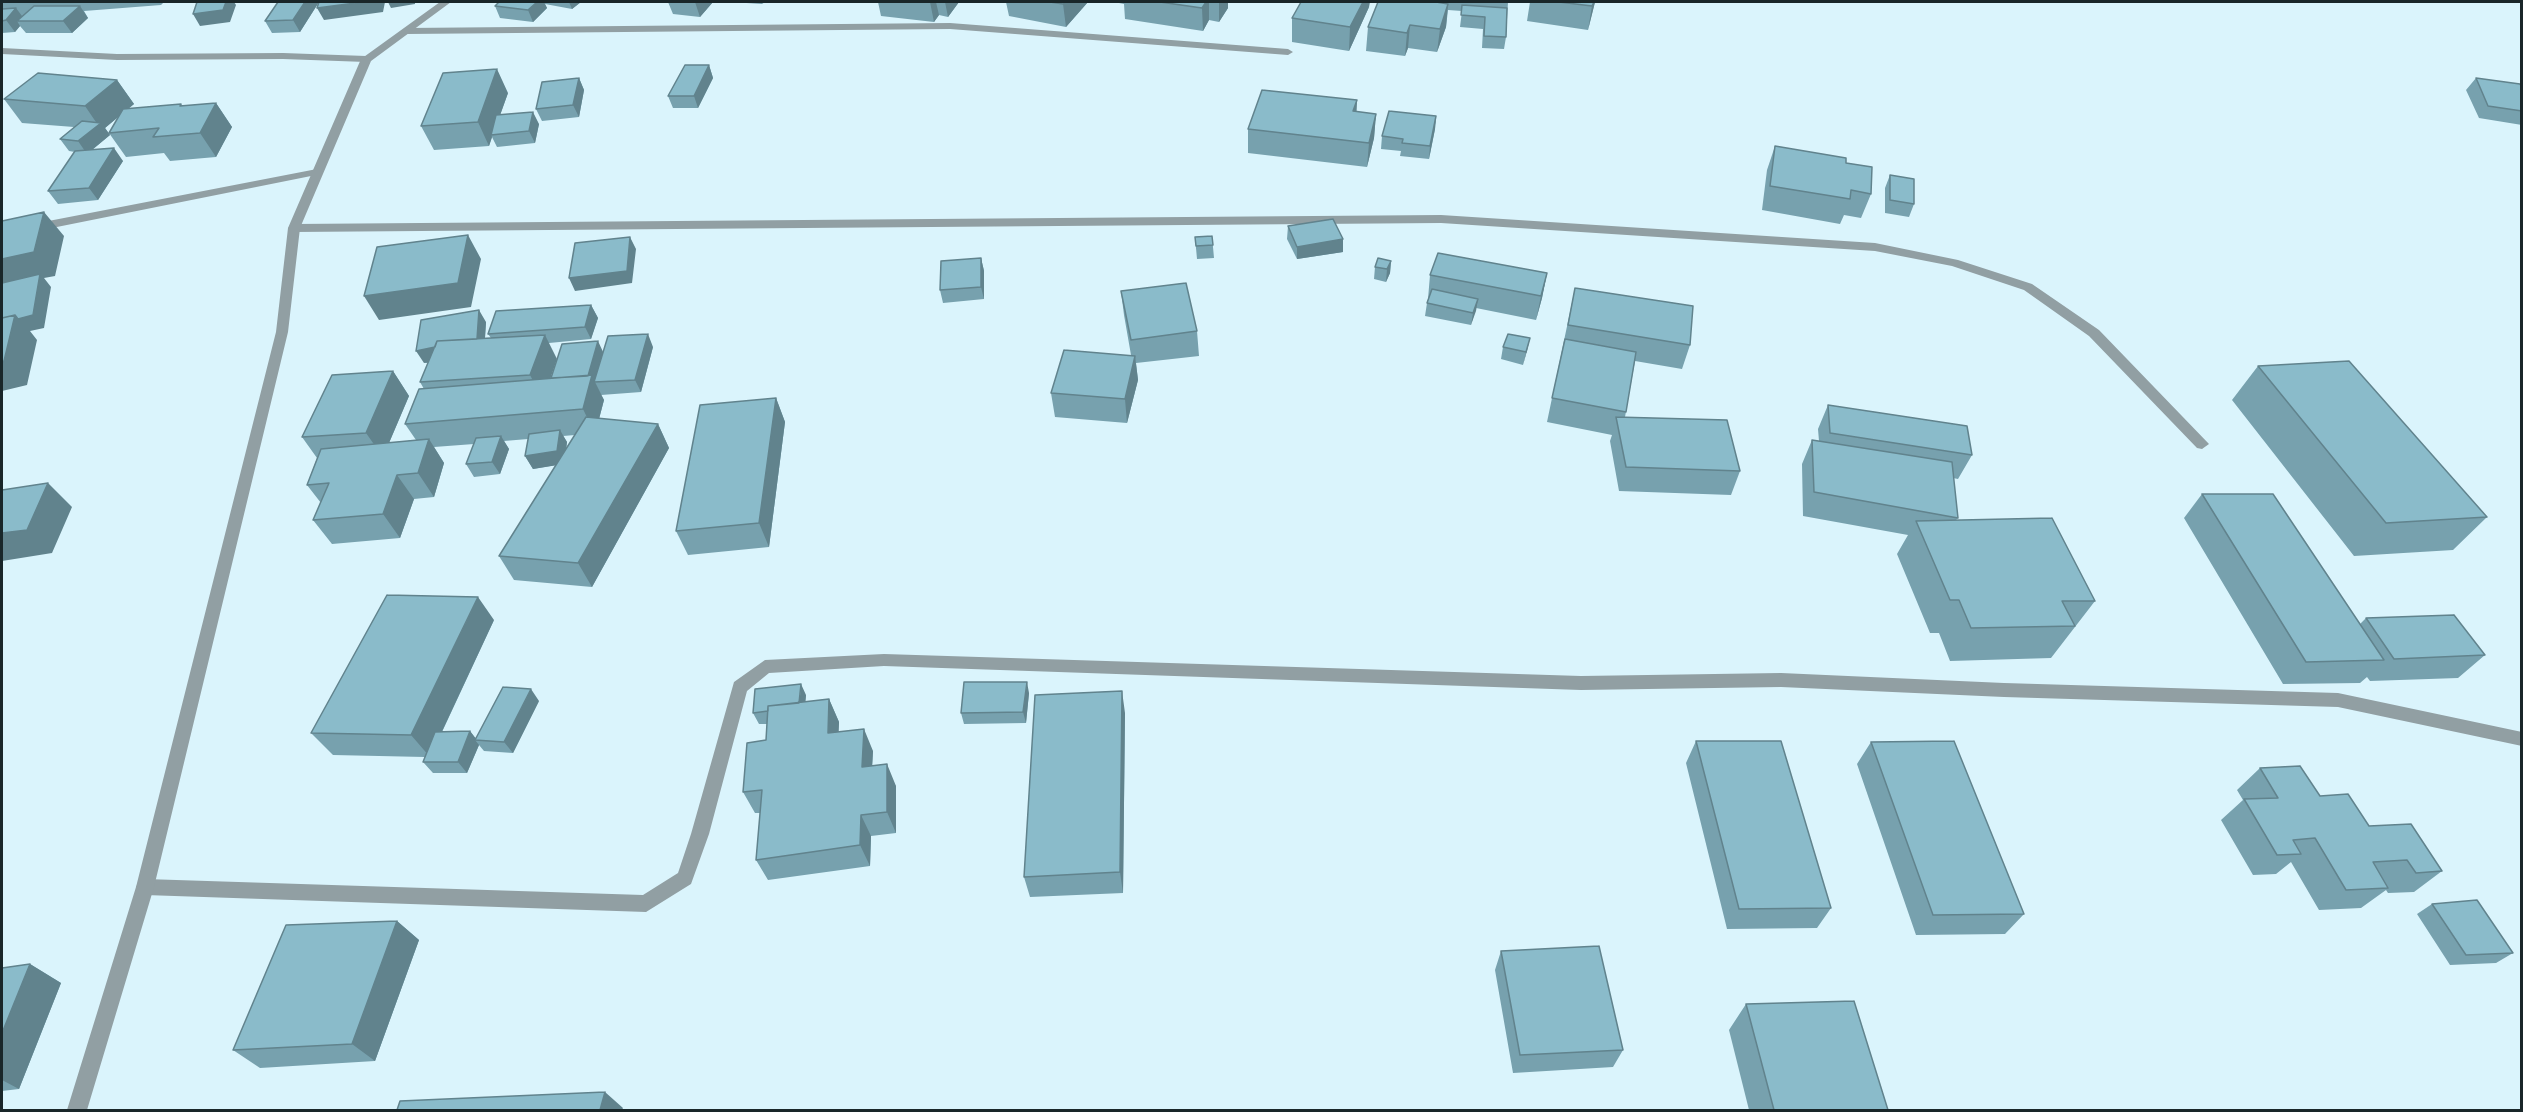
<!DOCTYPE html>
<style>
body{margin:0}
#map{position:relative;width:2523px;height:1112px;overflow:hidden;background:#daf4fc;font-family:Figtree,sans-serif}
canvas{display:block}
.frame{position:absolute;inset:0;border:3px solid #192629;pointer-events:none}
</style>
<div id="map">
<canvas width="2523" height="1112"></canvas>
<div class="frame"></div>
</div>
<script>
const g = document.querySelector('canvas').getContext('2d');
g.lineJoin = 'round';
function toPath(rows) {
  const path = new Path2D();
  for (const r of rows) {
    path.moveTo(r[0], r[1]);
    for (let i = 2; i < r.length; i += 2) path.lineTo(r[i], r[i + 1]);
  }
  return path;
}
function fillPath(path, color) {
  g.fillStyle = color;
  g.fill(path, 'evenodd');
}
function trace(path, color, width, dash) {
  g.strokeStyle = color;
  g.lineWidth = width;
  g.lineCap = dash ? 'butt' : 'round';
  g.setLineDash(dash || []);
  g.stroke(path);
}
fillPath(toPath([
 [950,23,1288,49,1293,52,1288,55,950,29,407,34,402,31,407,28,950,23],
 [2,48,117,54,283,53,366,56,371,59,366,62,283,59,117,60,2,54,2,48],
 [317,169,323,172,321,174,2,238,2,230,317,169],
 [1441,215,1875,243,1958,260,2032,284,2099,330,2209,444,2202,449,2197,448,2089,336,2024,290,1952,266,1875,251,1441,223,294,232,288,228,294,224,1441,215],
 [884,654,1581,676,1781,673,2004,683,2338,693,2522,732,2522,746,2338,707,2004,697,1781,687,1581,690,884,666,769,673,747,691,709,834,691,884,646,912,145,895,139,893,136,887,139,881,145,879,643,895,678,873,691,834,734,682,765,660,884,654]
]), '#919fa3');
fillPath(toPath([
 [440,2,451,2,371,61,300,228,288,332,154,887,87,1110,67,1110,136,887,276,332,288,228,361,59,440,2]
]), '#919fa3');
fillPath(toPath([
 [2,2,164,2,161,5,84,11,88,18,72,33,26,33,20,26,15,32,2,33],
 [319,2,300,32,272,33,265,21],
 [499,2,581,2,572,9,545,4,547,8,533,22,500,18,495,6],
 [668,2,713,2,700,17,673,14],
 [731,2,765,2,762,4],
 [878,2,959,2,948,17,939,15,934,22,881,16],
 [1006,2,1088,2,1066,27,1009,16],
 [1114,2,1228,2,1228,8,1219,22,1209,20,1203,31,1125,19,1124,4],
 [1378,2,1508,2,1506,37,1504,49,1482,48,1483,29,1460,27,1462,11,1448,10,1446,27,1437,52,1408,48,1405,56,1366,51,1368,27],
 [1530,2,1595,2,1588,30,1527,21],
 [1369,7,1349,51,1292,42,1292,18],
 [709,65,713,78,698,108,673,108,668,96],
 [579,78,584,90,579,117,542,121,536,109],
 [2476,78,2520,85,2522,82,2522,125,2479,118,2466,90],
 [117,80,134,104,128,109,181,104,183,106,216,103,232,127,216,157,170,161,164,153,126,157,109,133,119,116,105,128,110,135,92,150,123,161,98,200,58,204,48,191,75,152,69,151,60,139,74,127,22,123,4,99],
 [508,93,500,115,539,124,535,143,497,147,492,137,489,146,434,150,421,126],
 [1357,100,1356,112,1376,114,1374,138,1367,167,1248,153,1248,129],
 [1436,116,1435,129,1429,159,1400,156,1401,151,1381,149,1382,136],
 [1775,146,1846,163,1871,194,1861,218,1844,215,1840,224,1762,210,1767,170],
 [1890,175,1914,204,1909,217,1885,213,1885,188],
 [1288,226,1343,239,1343,252,1297,259,1287,239],
 [1212,236,1214,258,1197,259,1195,237],
 [981,258,984,271,984,299,943,303,940,290],
 [1391,261,1390,273,1386,282,1374,279,1375,267],
 [1547,273,1542,298,1536,320,1476,308,1471,325,1425,316,1427,303,1428,299,1430,275],
 [1575,288,1690,345,1682,369,1635,361,1625,417,1740,471,1731,495,1619,491,1610,441,1612,435,1547,422],
 [1121,291,1197,331,1199,356,1136,363,1138,380,1127,423,1055,417,1051,393,1131,355,1124,315],
 [591,305,598,318,591,339,549,343,551,379,603,352,653,347,641,392,601,395,604,400,599,419,658,424,669,448,592,587,514,580,499,556,556,465,533,469,525,456,528,439,504,441,509,449,500,474,474,477,466,464,474,444,434,447,444,463,434,497,414,499,400,538,332,544,313,520,321,503,307,485,317,458,302,437,393,371,409,396,389,443,416,440,405,424,424,389,420,382,428,363,424,363,486,322,485,338,491,338,488,334],
 [575,435,566,450,567,442,563,436],
 [1530,338,1523,365,1501,359,1503,347],
 [2258,366,2487,517,2453,550,2354,556,2232,400],
 [776,398,785,422,769,547,688,555,676,531],
 [1828,405,1972,455,1958,479,1953,478,1958,518,1956,520,2095,601,2051,658,1950,661,1939,633,1930,633,1897,554,1908,535,1803,516,1802,464,1812,440,1819,441,1818,429],
 [2202,494,2360,624,2366,618,2485,655,2458,678,2370,681,2367,677,2360,683,2283,684,2184,518],
 [494,620,442,732,470,731,475,738,539,701,513,753,484,751,479,745,467,773,433,773,423,762,425,757,333,755,311,733],
 [1029,693,1026,723,964,724,961,713],
 [806,695,805,702,829,699,839,722,838,732,873,751,872,766,896,786,896,833,871,836,870,866,768,880,756,860,760,813,755,813,743,792,766,740,767,724,759,724,753,713],
 [1125,713,1123,893,1030,897,1024,877],
 [1696,741,1831,908,1817,928,1727,929,1686,763],
 [1871,742,2024,914,2005,934,1916,935,1857,764],
 [2260,768,2320,796,2442,871,2414,892,2388,893,2386,890,2361,908,2319,910,2291,862,2276,874,2253,875,2221,820,2243,800,2237,790],
 [2432,904,2513,953,2496,963,2450,965,2417,914],
 [397,921,419,940,375,1061,260,1068,233,1050],
 [1501,951,1623,1050,1613,1067,1513,1073,1495,970],
 [30,964,61,983,19,1089,2,1091,2,968],
 [1746,1004,1888,1110,1749,1110,1729,1030]
]), '#77a1ae');
fillPath(toPath([
 [226,2,234,2,236,5,230,22,200,26,193,14],
 [305,2,319,2,300,32,293,20],
 [363,2,385,2,383,12,324,20,317,8],
 [388,2,415,2,415,4,391,8],
 [537,2,544,2,547,8,533,22,528,10],
 [569,2,581,2,572,9],
 [695,2,713,2,700,17],
 [930,2,936,2,939,15,934,22],
 [945,2,959,2,948,17],
 [1065,2,1088,2,1066,27,1063,4],
 [1206,2,1209,2,1209,20,1203,31,1202,8],
 [1219,2,1228,2,1228,8,1219,22],
 [1363,2,1370,2,1369,7,1349,51,1350,27],
 [1594,2,1595,2,1588,30,1592,6],
 [1448,4,1446,27,1437,52,1440,29],
 [80,6,88,18,72,33,63,21],
 [16,8,25,20,17,21,20,26,15,32,6,20],
 [1410,25,1408,48,1405,56,1407,33],
 [709,65,713,78,698,108,694,96],
 [497,69,508,93,493,135,491,135,492,137,489,146,478,122],
 [579,78,584,90,579,117,573,105],
 [117,80,134,104,105,128,110,135,87,154,78,141,98,125,85,106],
 [1357,100,1356,124,1353,111],
 [216,103,232,127,216,157,200,133],
 [533,112,539,124,535,143,529,131],
 [1376,114,1374,138,1367,167,1369,143],
 [1436,116,1435,129,1429,159,1430,146],
 [114,148,123,161,98,200,89,188],
 [44,212,64,236,55,276,44,278,51,287,44,328,30,331,37,340,27,385,2,391,2,259],
 [468,235,481,259,471,307,379,320,364,296],
 [630,237,636,249,632,283,575,291,569,278],
 [1343,239,1343,252,1297,259,1297,247],
 [981,258,984,271,984,299,981,287],
 [1391,261,1390,273,1386,282,1387,269],
 [1547,273,1542,298,1536,320,1541,296],
 [1478,299,1476,311,1471,325,1473,313],
 [591,305,598,318,591,339,585,327],
 [479,310,486,322,484,352,424,363,416,351],
 [648,334,653,347,641,392,635,380],
 [545,335,557,359,543,400,530,375],
 [1530,338,1527,351,1523,365,1526,352],
 [598,341,604,354,595,382,604,400,595,434,583,409,586,382],
 [1135,356,1138,380,1127,423,1125,399],
 [393,371,409,396,383,457,366,433],
 [776,398,785,422,769,547,759,523],
 [658,424,669,448,592,587,578,563],
 [560,430,567,442,564,464,533,469,525,456],
 [501,436,509,449,500,474,492,462],
 [429,439,444,463,434,497,418,473],
 [397,475,414,499,400,538,383,514],
 [48,483,72,507,52,553,2,561,2,533],
 [478,597,494,620,430,757,411,735],
 [1027,682,1029,693,1026,723,1023,712],
 [801,684,806,695,804,720,799,708],
 [531,689,539,701,513,753,504,742],
 [1122,691,1125,713,1123,893,1120,872],
 [829,699,839,722,838,755,828,733],
 [864,729,873,751,871,789,862,767],
 [470,731,477,740,475,740,479,745,467,773,458,762],
 [887,764,896,786,896,833,887,812],
 [861,815,871,836,870,866,860,845],
 [397,921,419,940,375,1061,352,1044],
 [30,964,61,983,19,1089,2,1080,2,1033],
 [605,1092,623,1108,622,1110,600,1110]
]), '#61838d');
const building = toPath([
 [197,2,226,2,223,10,193,14,197,2],
 [278,2,305,2,293,20,265,21,278,2],
 [319,2,363,2,317,8,319,2],
 [499,2,537,2,528,10,495,6,499,2],
 [1050,2,1065,2,1063,4,1050,2],
 [1160,2,1206,2,1202,8,1160,2],
 [1301,2,1363,2,1350,27,1292,18,1301,2],
 [1378,2,1436,2,1448,4,1440,29,1410,25,1407,33,1368,27,1378,2],
 [1559,2,1594,2,1592,6,1559,2],
 [1462,5,1507,8,1506,37,1484,36,1485,17,1461,15,1462,5],
 [34,6,80,6,63,21,17,21,34,6],
 [16,8,6,20,2,21,2,9,16,8],
 [685,65,709,65,694,96,668,96,685,65],
 [497,69,478,122,421,126,443,73,497,69],
 [38,73,117,80,85,106,4,99,38,73],
 [579,78,573,105,536,109,542,82,579,78],
 [2476,78,2520,84,2522,88,2522,111,2488,106,2476,78],
 [1262,90,1357,100,1353,111,1376,114,1369,143,1248,129,1262,90],
 [216,103,200,133,153,137,159,128,109,133,123,109,181,104,180,106,216,103],
 [1389,111,1436,116,1430,146,1402,143,1403,139,1382,136,1389,111],
 [533,112,529,131,491,135,496,115,533,112],
 [82,121,101,123,78,141,60,139,82,121],
 [1775,146,1846,158,1846,163,1872,167,1871,194,1851,190,1850,199,1770,186,1775,146],
 [114,148,89,188,48,191,75,151,114,148],
 [1890,175,1914,179,1914,204,1890,200,1890,175],
 [44,212,34,252,2,259,2,221,44,212],
 [1333,219,1343,239,1297,247,1288,226,1333,219],
 [468,235,458,283,364,296,377,247,468,235],
 [1212,236,1213,245,1196,246,1195,237,1212,236],
 [630,237,627,271,569,278,575,243,630,237],
 [1438,253,1547,273,1541,296,1430,275,1438,253],
 [981,258,981,287,940,290,941,261,981,258],
 [1378,258,1391,261,1387,269,1375,267,1378,258],
 [40,274,33,315,18,319,15,315,2,318,2,283,40,274],
 [1186,283,1197,331,1131,340,1121,291,1186,283],
 [1575,288,1693,306,1690,345,1568,325,1575,288],
 [1432,289,1478,299,1473,313,1427,303,1432,289],
 [591,305,585,327,488,334,496,311,591,305],
 [479,310,477,339,437,341,435,347,416,351,421,320,479,310],
 [15,315,4,361,2,362,2,318,15,315],
 [648,334,635,380,594,382,608,336,648,334],
 [1508,334,1530,338,1526,352,1503,347,1508,334],
 [545,335,530,375,420,382,437,341,545,335],
 [1565,339,1636,352,1626,412,1552,398,1565,339],
 [598,341,588,376,551,378,562,344,598,341],
 [1064,350,1135,356,1125,399,1051,393,1064,350],
 [2349,361,2487,517,2386,523,2258,366,2349,361],
 [393,371,366,433,302,437,332,375,393,371],
 [592,375,583,409,405,424,419,389,592,375],
 [776,398,759,523,676,531,700,405,776,398],
 [1828,405,1967,426,1972,455,1830,433,1828,405],
 [586,417,658,424,578,563,499,556,586,417],
 [1616,417,1727,420,1740,471,1626,467,1616,417],
 [560,430,557,451,525,456,529,434,560,430],
 [501,436,492,462,466,464,476,438,501,436],
 [429,439,418,473,397,475,383,514,313,520,329,483,307,485,321,449,429,439],
 [1812,440,1952,462,1958,518,1814,492,1812,440],
 [48,483,27,530,2,533,2,490,48,483],
 [2202,494,2273,494,2384,660,2306,662,2202,494],
 [2052,518,2095,601,2062,601,2075,626,1971,628,1959,600,1950,600,1916,521,2052,518],
 [387,595,478,597,411,735,311,733,387,595],
 [2454,615,2485,655,2394,659,2366,618,2454,615],
 [964,682,1027,682,1023,712,961,713,964,682],
 [801,684,799,703,768,706,768,711,753,713,755,689,801,684],
 [503,687,531,689,504,742,475,740,503,687],
 [1122,691,1120,872,1024,877,1035,695,1122,691],
 [829,699,828,733,864,729,862,767,887,764,887,812,861,815,860,845,756,860,762,790,743,792,747,743,766,740,768,706,829,699],
 [470,731,458,762,423,762,435,732,470,731],
 [1696,741,1781,741,1831,908,1739,909,1696,741],
 [1954,741,2024,914,1933,915,1871,742,1954,741],
 [2300,766,2320,796,2348,794,2369,826,2411,824,2442,871,2416,873,2407,860,2373,862,2388,888,2346,890,2315,838,2293,840,2301,854,2277,855,2244,799,2278,798,2260,768,2300,766],
 [2477,900,2513,953,2466,955,2432,904,2477,900],
 [397,921,352,1044,233,1050,286,925,397,921],
 [1599,946,1623,1050,1520,1055,1501,951,1599,946],
 [30,964,2,1033,2,968,30,964],
 [1854,1001,1888,1110,1774,1110,1746,1004,1854,1001],
 [605,1092,600,1110,397,1110,400,1101,605,1092]
]);
fillPath(building, '#8abbca');
trace(building, '#61838d', 1.5);
</script>
